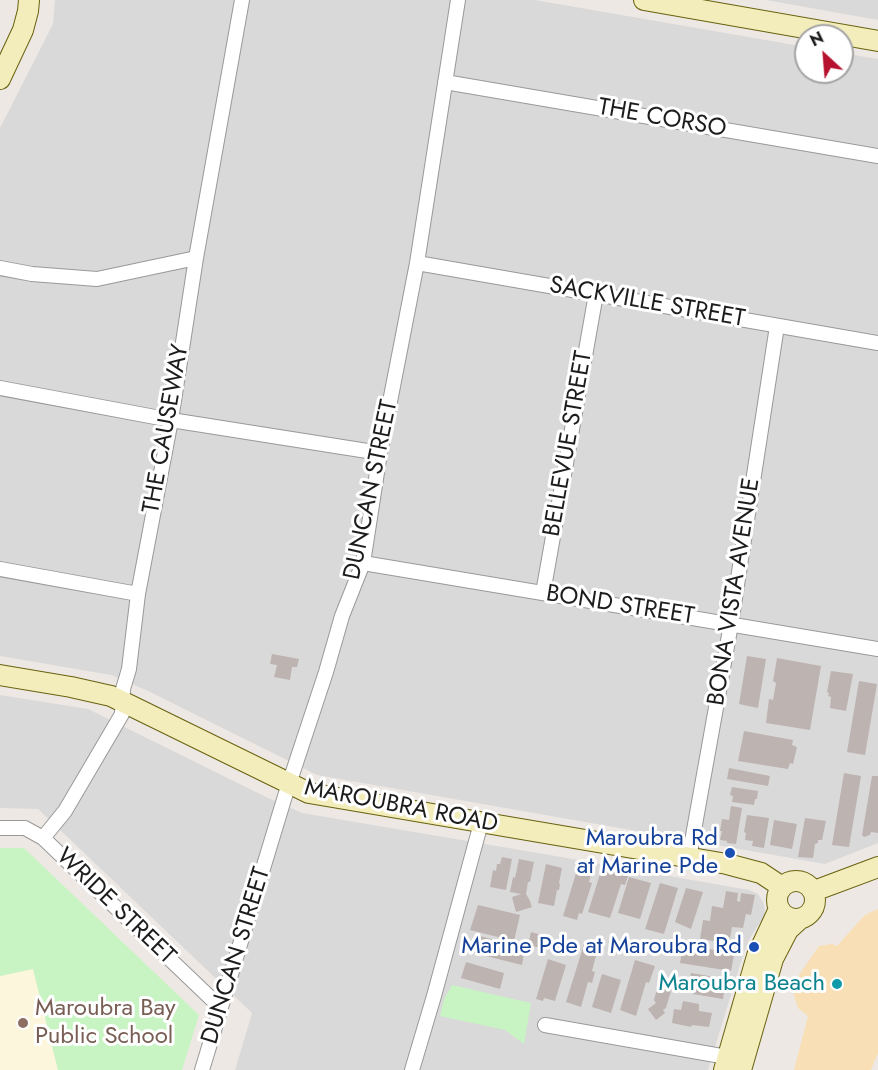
<!DOCTYPE html>
<style>
body{margin:0}
#map{position:relative;width:878px;height:1070px;overflow:hidden;background:#ede8e3;font-family:Jost,sans-serif}
canvas{display:block}
.north{position:absolute;left:794px;top:24px;width:60px;height:60px;box-sizing:border-box;background:#fff;border:2px solid #a4a4a4;border-radius:50%;rotate:334deg;font-size:16px;font-weight:700;line-height:24px;text-align:center;color:#1c1c1c}
.north::after{content:'';display:block;margin:auto;width:21px;height:27px;background:#b6122f;clip-path:polygon(50% 0,100% 100%,50% 72%,0 100%)}
</style>
<div id="map">
<canvas width="878" height="1070"></canvas>
<div class="north">N</div>
</div>
<script>
const g = document.querySelector('canvas').getContext('2d');
g.lineJoin = 'round';
function fillPath(path, color) {
  g.fillStyle = color;
  g.fill(path, 'evenodd');
}
function toPath(rows) {
  const path = new Path2D();
  for (const r of rows) {
    if (r.length === 3) {
      path.moveTo(r[0] + r[2], r[1]);
      path.arc(r[0], r[1], r[2], 0, 2 * Math.PI);
      continue;
    }
    path.moveTo(r[0], r[1]);
    for (let i = 2; i < r.length; i += 2) path.lineTo(r[i], r[i + 1]);
  }
  return path;
}
function trace(path, color, width, dash) {
  g.strokeStyle = color;
  g.lineWidth = width;
  g.lineCap = dash ? 'butt' : 'round';
  g.setLineDash(dash || []);
  g.stroke(path);
}
function drawText(font, color, halo, rows, align = 'center') {
  g.font = font + ' Jost,sans-serif';
  g.lineWidth = 6;
  g.setLineDash([]);
  g.textBaseline = 'middle';
  g.strokeStyle = halo;
  g.fillStyle = color;
  for (const [text, x, y, turn = 0] of rows) {
    g.save();
    g.translate(x, y);
    g.rotate((+turn || 0) * Math.PI / 180);
    g.textAlign = isNaN(turn) ? turn : align;
    if (halo) g.strokeText(text, 0, 0);
    g.fillText(text, 0, 0);
    g.restore();
  }
}
fillPath(toPath([
 [55,0,535,0,806,47,806,72,842,72,842,53,878,59,878,843,825,864,317,775,148,691,111,675,0,656,0,128,53,24],
 [766,0,878,0,878,20],
 [0,695,88,709,266,797,302,813,544,854,749,890,758,894,763,902,765,910,764,916,750,938,744,952,708,1070,235,1070,252,1013,38,809,0,808]
]), '#dad9da');
fillPath(toPath([
 [33,969,58,1070,0,1070,0,976]
]), '#fcf6dd');
fillPath(toPath([
 [878,909,878,1053,871,1070,794,1070,808,1016,798,1008,793,992,799,975,819,946,832,944,837,946,865,915]
]), '#f8dfb6');
fillPath(toPath([
 [0,848,24,848,199,1015,182,1070,58,1070,33,969,0,976],
 [452,985,531,1003,524,1044,505,1030,440,1016,444,999]
]), '#c8f4c3');
fillPath(toPath([
 [272,654,299,659,297,667,292,667,290,680,274,677,277,665,270,664],
 [747,656,766,659,758,708,739,704],
 [777,658,821,666,810,730,766,723,769,699,773,700,776,683,773,681],
 [831,671,853,674,846,711,830,708,831,697,828,696,829,693,827,692],
 [859,681,877,684,865,755,847,752],
 [744,731,793,740,792,745,797,747,793,764,790,763,788,769,738,761],
 [729,768,770,776,768,786,727,779],
 [844,773,861,776,849,847,832,845],
 [872,776,878,776,878,833,871,832,870,835,864,837,862,835],
 [732,787,758,791,757,799,755,799,754,805,732,802,733,796,730,795],
 [731,806,742,808,736,844,727,843,727,841,720,840,722,831,720,831,722,819,729,820],
 [747,815,769,818,764,848,752,846,753,841,745,840,746,833,744,832],
 [805,818,826,821,822,840,818,840,818,843,815,844,813,858,798,857],
 [774,820,797,824,792,849,770,845],
 [502,857,512,859,506,890,490,887,493,870,496,871,497,864,500,864],
 [519,859,534,862,530,882,528,882,526,894,529,899,532,907,516,912,512,897,521,894,510,892,513,877,515,878],
 [546,864,562,868,559,883,560,884,559,890,557,890,554,906,538,903],
 [602,868,628,876,625,885,621,884,610,918,588,912],
 [577,870,591,874,589,882,592,883,582,914,579,913,577,920,563,916],
 [629,877,651,883,640,919,618,913],
 [660,883,678,888,664,934,645,929],
 [686,888,703,892,691,929,675,922],
 [726,891,738,893,737,901,740,902,741,893,755,895,751,915,746,914,743,928,732,927,729,944,716,942,717,934,716,933,714,941,700,939,703,920,710,921,712,906,723,908],
 [478,905,520,915,514,941,470,930],
 [531,932,549,937,545,949,528,945],
 [476,935,525,948,522,965,470,952],
 [584,944,598,948,592,971,595,972,592,983,588,982,581,1007,566,1002],
 [687,946,730,952,729,954,734,955,731,971,680,963,682,951,686,952],
 [548,959,566,965,555,1001,544,998,543,1001,536,999],
 [635,960,655,966,649,983,646,982,636,1016,620,1010],
 [466,962,504,973,500,989,461,978],
 [691,973,715,977,714,982,725,984,723,999,693,994,694,989,688,988],
 [602,974,621,980,611,1013,592,1007],
 [662,981,673,984,666,1008,663,1010,665,1013,656,1020,648,1009,656,1003,654,1000,657,989,660,990],
 [683,1001,699,1004,699,1011,712,1013,709,1027,692,1025,691,1027,672,1023,674,1009,681,1010]
]), '#bdb3b0');
const street = toPath([
 [445,82,878,156],
 [417,263,878,343],
 [0,268,32,274,97,279,196,258],
 [0,388,171,420,380,453],
 [363,563,878,649],
 [0,569,138,594],
 [543,593,596,294],
 [0,828,25,828,43,838,221,1008],
 [43,838,65,811,122,714,123,689,129,669,138,594,171,420,196,258,242,0],
 [689,858,731,624,777,326],
 [545,1025,727,1057],
 [202,1070,285,796,326,672,342,616,363,563,380,453,417,263,458,0],
 [412,1070,434,996,481,823]
]);
const secondary = toPath([
 [644,0,878,41],
 [0,79,23,30,28,11,29,0],
 [0,675,71,687,111,696,309,793,727,864,761,873,782,887],
 [796,900,19],
 [814,891,878,867],
 [724,1070,757,956,779,909],
 [741,1070,773,959,788,930,800,919]
]);
trace(street, '#999', 16);
trace(secondary, '#68620f', 22);
trace(street, '#fff', 14);
trace(secondary, '#f3ecbb', 20);
for (const [x, y, r, color] of [
 [730,853,6,"#1a4fb4"],
 [754,947,6,"#1a4fb4"],
 [837,984,6,"#0f9aa8"],
 [23,1023,6,"#8d6e63"]
]) {
  const dot = new Path2D();
  dot.arc(x, y, r, 0, 2 * Math.PI);
  g.fillStyle = color;
  g.fill(dot);
  trace(dot, '#fff', 2);
}
drawText('24px', '#1c1c1c', '#fff', [
 ["THE CORSO",662,119,10],
 ["SACKVILLE STREET",647,303,10],
 ["THE CAUSEWAY",167,429,-80],
 ["BELLEVUE STREET",569,444,-80],
 ["DUNCAN STREET",372,490,-78],
 ["BONA VISTA AVENUE",735,592,-81],
 ["BOND STREET",620,606,9],
 ["MAROUBRA ROAD",401,807,11],
 ["WRIDE STREET",115,907,44],
 ["DUNCAN STREET",237,956,-73]
]);
drawText('24px', '#164399', '#fff', [
 ["Maroubra Rd",718,839],
 ["at Marine Pde",718,867],
 ["Marine Pde at Maroubra Rd",742,947]
], 'right');
drawText('24px', '#0d838f', '#fff', [
 ["Maroubra Beach",825,984]
], 'right');
drawText('24px', '#785e54', '#fff', [
 ["Maroubra Bay",35,1009],
 ["Public School",35,1037]
], 'left');
</script>
